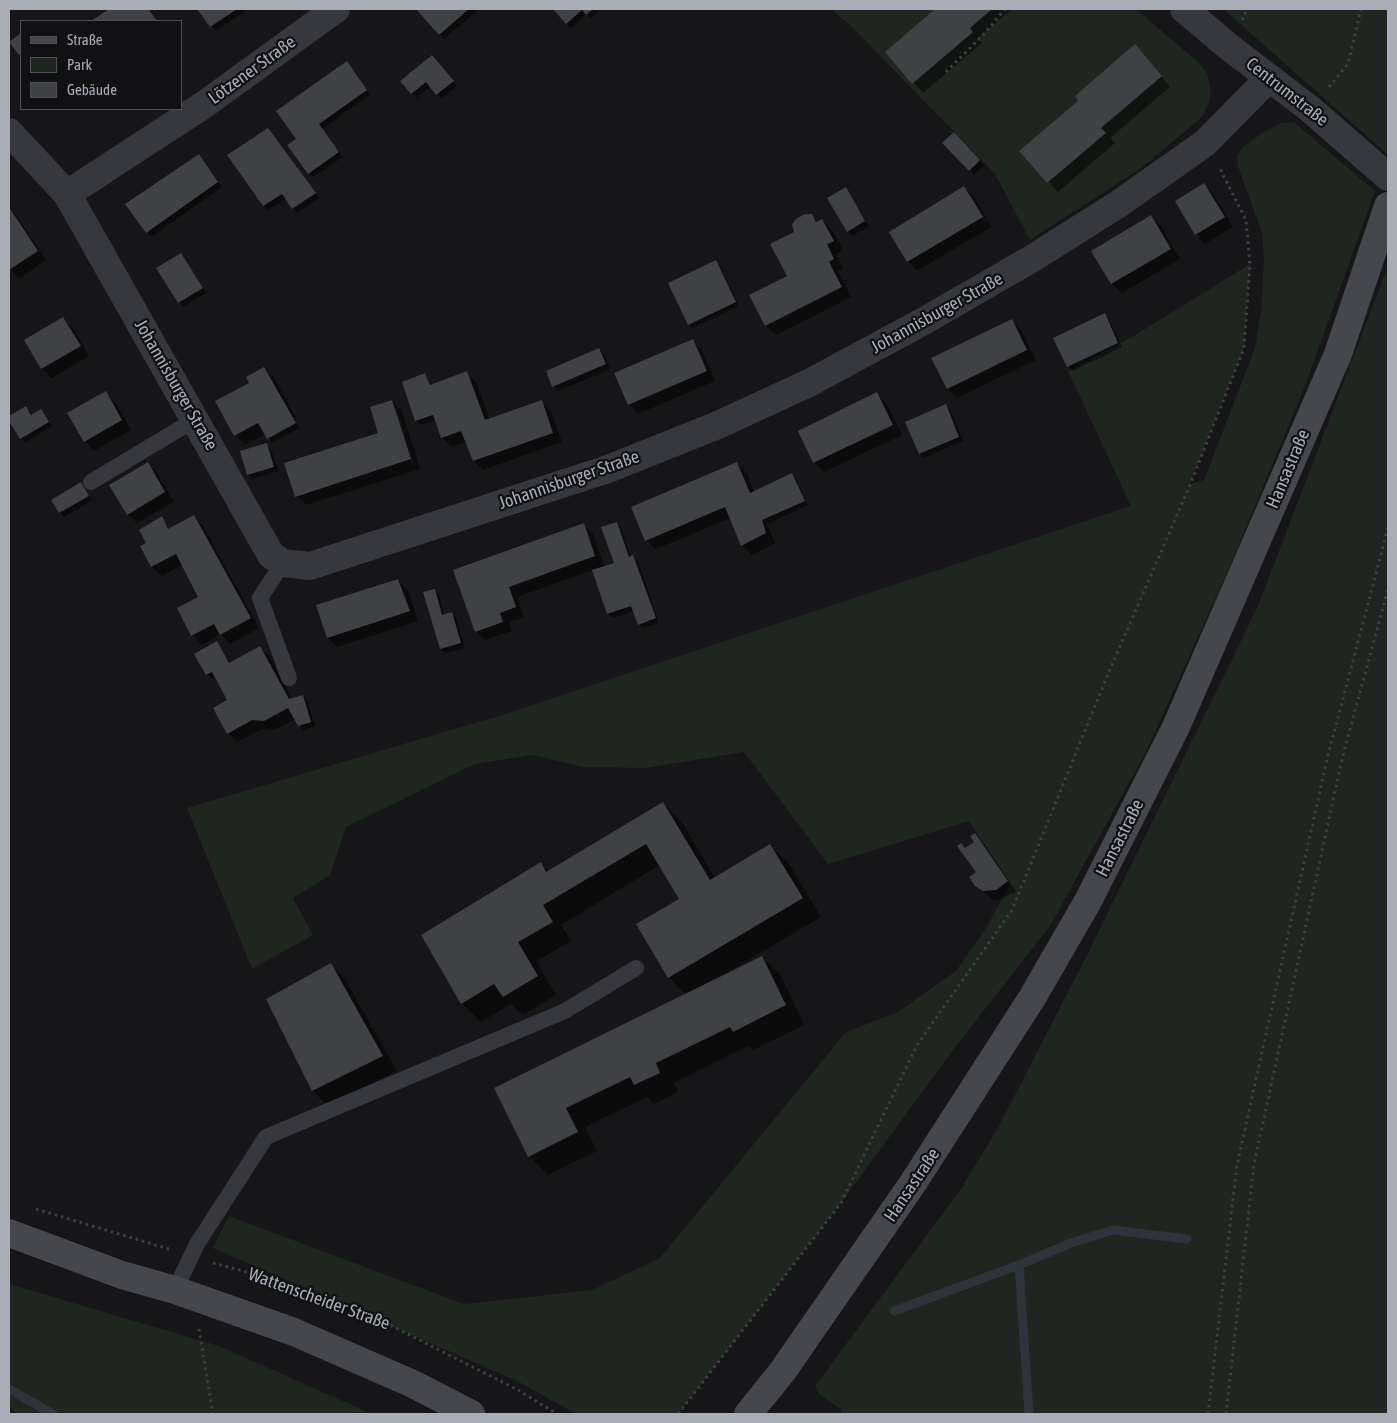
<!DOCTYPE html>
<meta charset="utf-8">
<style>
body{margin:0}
#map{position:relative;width:1397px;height:1423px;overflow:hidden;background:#161618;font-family:"Asap Condensed",sans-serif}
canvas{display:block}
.frame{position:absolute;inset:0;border:10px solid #a8adb8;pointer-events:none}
.legend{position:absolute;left:20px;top:20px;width:162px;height:90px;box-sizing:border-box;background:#111113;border:1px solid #4d4f55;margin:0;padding:6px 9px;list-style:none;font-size:15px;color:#a8adb8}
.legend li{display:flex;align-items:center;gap:10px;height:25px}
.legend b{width:25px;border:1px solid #4d4f55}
</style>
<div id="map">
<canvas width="1397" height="1423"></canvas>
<div class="frame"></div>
<ul class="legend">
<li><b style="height:6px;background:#45474d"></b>Straße</li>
<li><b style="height:14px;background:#1e261f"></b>Park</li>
<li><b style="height:14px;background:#404145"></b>Gebäude</li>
</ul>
</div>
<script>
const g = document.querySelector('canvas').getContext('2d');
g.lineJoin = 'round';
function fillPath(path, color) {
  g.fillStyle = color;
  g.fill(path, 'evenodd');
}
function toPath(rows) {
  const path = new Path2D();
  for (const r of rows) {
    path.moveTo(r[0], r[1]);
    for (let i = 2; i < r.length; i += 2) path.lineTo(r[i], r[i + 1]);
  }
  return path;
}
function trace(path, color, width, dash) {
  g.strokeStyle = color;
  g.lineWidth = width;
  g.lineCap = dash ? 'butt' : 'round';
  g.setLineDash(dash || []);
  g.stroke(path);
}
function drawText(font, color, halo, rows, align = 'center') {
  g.font = font + ' "Asap Condensed",sans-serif';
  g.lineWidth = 4.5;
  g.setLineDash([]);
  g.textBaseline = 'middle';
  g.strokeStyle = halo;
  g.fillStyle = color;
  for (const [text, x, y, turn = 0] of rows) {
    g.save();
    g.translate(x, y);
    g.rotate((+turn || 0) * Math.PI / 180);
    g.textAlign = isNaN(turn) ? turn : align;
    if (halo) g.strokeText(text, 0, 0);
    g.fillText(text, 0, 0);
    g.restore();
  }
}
fillPath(toPath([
 [831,9,1136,9,1199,63,1207,73,1210,85,1210,101,1202,117,1140,169,1030,240,995,174,855,30],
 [1223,9,1388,9,1388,155,1265,46],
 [1294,122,1375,191,1305,386,1227,573,1146,752,1050,926,953,1050,841,1203,678,1414,576,1414,517,1381,213,1248,229,1216,464,1304,592,1290,660,1258,846,1032,898,1012,956,971,985,930,1010,884,969,821,828,864,744,752,646,768,583,767,532,755,475,764,346,827,330,875,293,898,313,935,252,969,187,808,502,715,1131,506,1068,371,1137,334,1250,264,1244,348,1190,484,1204,480,1255,348,1261,312,1264,260,1262,233,1238,166,1237,156,1243,147,1265,131,1282,123],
 [1388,266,1388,1414,840,1414,842,1410,819,1394,815,1386,961,1189,999,1126,1086,957,1258,606],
 [9,1284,219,1346,372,1414,19,1414,9,1408]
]), '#1e261f');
fillPath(toPath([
 [112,9,147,9,156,21,94,21],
 [199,9,248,9,216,31],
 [417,9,479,9,444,39],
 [554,9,602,9,591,18,587,14,571,28],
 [937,9,1012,9,978,38,982,43,923,93,887,52],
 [1144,55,1170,87,1110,138,1115,143,1058,192,1021,151],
 [437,61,457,86,441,99,431,86,416,98,401,81],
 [351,67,370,95,322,129,343,157,313,177,309,173,298,139],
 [268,129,319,198,297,213,286,199,268,210,264,205],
 [954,134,984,165,974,174,944,143],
 [203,160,222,187,151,237,147,232],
 [1204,185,1214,195,1233,227,1205,244,1196,234],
 [964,188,974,197,991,227,917,271,908,261],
 [969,197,972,197,987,222,985,223],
 [846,189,869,226,852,236,848,231],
 [9,204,46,260,19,279,9,268],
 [812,215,818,222,822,220,832,230,843,250,836,254,843,269,838,271,851,297,776,335,766,326,751,295,789,276,796,233],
 [1151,217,1161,226,1180,259,1122,293,1112,284,1093,251],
 [181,254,206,293,183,307,179,302],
 [716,262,720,266,739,306,693,328,689,324],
 [1104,315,1109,319,1122,347,1072,371,1068,366],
 [63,319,73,328,89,356,52,378,42,368,26,341],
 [1012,320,1021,330,1036,360,957,398,948,389,933,359],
 [693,341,702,350,715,381,638,414,629,404],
 [599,350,604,354,610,369,558,391,553,386],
 [264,369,274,378,296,417,294,418,299,428,272,443,266,434,245,445,235,435,217,401,250,384],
 [467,373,476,382,490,420,541,401,551,411,562,442,483,470,474,461,467,442,452,447,442,438,436,420,421,425,416,421,404,382,425,374,432,385],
 [106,392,115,402,131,430,94,451,85,441],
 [877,394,887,404,902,435,824,472,814,462],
 [392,401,402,411,420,469,306,505,296,496,379,433],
 [395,411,397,411,414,465,412,465],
 [945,406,950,410,963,441,924,458,920,454],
 [26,407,32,415,41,410,52,426,25,443,9,418],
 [266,444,271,449,278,471,252,479,248,474],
 [737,463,747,473,754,492,792,475,796,479,808,505,767,524,775,543,752,555,742,545,731,518,656,549,646,540],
 [148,464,157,473,174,502,137,523,128,514],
 [81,484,92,500,64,517,60,512],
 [193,516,203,526,259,628,230,644,221,634,202,645,193,635,178,609,200,597,183,564,162,576,152,567,141,546,148,543,162,518,169,529],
 [617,523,621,528,631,558,638,561,659,623,643,628,639,624,634,611,613,618,608,614,593,570,517,597,524,617,509,622,512,631,485,640,476,631,454,571,583,525,593,534,605,567,615,564],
 [398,580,408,590,418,621,337,647,328,638,318,606],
 [434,590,439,595,444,615,452,613,456,618,465,648,445,653,441,649,425,593],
 [217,642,230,663,260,648,270,657,292,699,303,696,307,700,315,726,303,730,295,719,274,730,262,729,237,742,228,733,229,700,216,676,211,679,207,674],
 [663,803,682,822,715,878,770,845,789,864,821,917,735,968,736,970,762,957,781,976,804,1025,753,1050,748,1046,674,1083,678,1092,654,1104,647,1097,585,1127,597,1151,548,1175,529,1156,495,1089,686,995,669,977,680,899,660,865,561,925,571,941,536,961,556,995,523,1015,511,1004,481,1022,462,1003,541,864,549,872],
 [974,835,984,844,1016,891,1000,900,993,900,976,885,977,873,961,844,966,849,975,842],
 [331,965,345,979,397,1071,327,1105,313,1091]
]), '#0007');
trace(toPath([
 [1019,1265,1029,1414],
 [894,1311,1019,1265,1071,1243,1113,1230,1187,1239],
 [9,1389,53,1414]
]), '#2c353c', 9);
fillPath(toPath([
 [109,9,148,9,157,21,91,21],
 [197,9,237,9,210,27],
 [416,9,469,9,439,35],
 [553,9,593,9,586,15,582,10,566,24],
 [935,9,992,9,970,28,973,32,912,84,885,52],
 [21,33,21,53,19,55,9,42],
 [1135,44,1162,76,1101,128,1106,133,1047,183,1019,151,1078,101,1075,96],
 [432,55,454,81,436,95,426,82,411,94,400,81],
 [347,61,367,90,319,124,339,152,308,174,287,145,296,139,276,111],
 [268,128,316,193,292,209,282,194,263,206,227,155],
 [954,132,980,160,969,171,942,143],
 [199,154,218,182,146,233,125,204],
 [1204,183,1225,217,1195,235,1175,201],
 [964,186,983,217,907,262,889,232],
 [846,187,865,221,847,232,827,198],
 [9,207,38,251,9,270],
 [805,214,812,214,816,222,822,219,834,241,827,244,834,259,829,262,842,287,765,326,749,295,787,276,770,244,794,232,792,224,796,219],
 [1151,215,1171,249,1111,284,1091,251],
 [181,253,203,288,178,303,156,268],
 [716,260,736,302,688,325,668,283],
 [1105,313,1118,343,1067,367,1053,338],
 [63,317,81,346,41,369,24,340],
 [1012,319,1027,350,947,389,931,358],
 [693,339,707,371,628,405,614,373],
 [599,348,606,364,552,387,546,371],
 [264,367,296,423,267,439,258,423,234,436,215,401,249,383,246,377],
 [467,371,485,420,542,400,553,433,473,461,461,431,441,438,433,415,415,421,402,382,425,373,430,385],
 [106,391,122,420,84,442,67,413],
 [877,392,893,425,813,463,798,431],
 [392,400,411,459,295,497,284,463,378,433,370,407],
 [946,404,959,437,919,454,905,422],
 [26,406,31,415,41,409,49,422,20,439,9,421,9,416],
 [267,443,274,467,247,475,240,451],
 [148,462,165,492,127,515,109,485],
 [737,462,750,493,792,473,805,501,762,520,766,533,741,546,725,507,645,541,631,507],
 [81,482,89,496,59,513,51,500],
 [194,515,251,618,220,635,214,624,191,636,177,608,198,597,176,554,151,567,140,546,146,543,139,530,162,516,168,529],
 [617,522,629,557,633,555,656,618,638,625,631,606,607,614,592,570,614,563,601,527],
 [584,523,595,556,509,587,516,607,500,613,503,622,475,632,453,570],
 [398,579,410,611,327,638,316,605],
 [435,589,442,615,452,612,461,643,440,649,423,592],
 [217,641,229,663,260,646,289,699,303,695,311,722,298,726,288,708,264,721,252,720,227,734,213,708,227,700,212,672,206,675,194,654],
 [663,802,710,880,770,844,803,898,668,978,636,924,679,899,646,844,543,905,553,922,518,942,538,976,503,997,494,984,461,1004,421,935,541,862,546,872],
 [975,833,1008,881,996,890,983,891,975,886,969,877,976,872,957,846,961,843,965,848,974,842,970,836],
 [762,956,786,1005,733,1032,730,1027,656,1063,660,1073,634,1085,630,1077,566,1108,578,1132,528,1157,494,1088],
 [331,963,383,1056,312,1091,266,999]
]), '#404145');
trace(toPath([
 [1242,20,1247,9],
 [946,72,985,33,1005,9],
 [1329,87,1348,64,1361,9],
 [36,1209,169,1249],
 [213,1263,277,1280,384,1322,518,1390,557,1414],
 [199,1329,213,1414],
 [678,1414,841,1203,917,1045,1012,910,1108,674,1190,485,1244,348,1250,264,1246,220,1219,167],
 [1208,1414,1237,1165,1327,759,1388,528],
 [1226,1414,1254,1164,1342,759,1388,589]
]), '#3d3f44', 3, [2.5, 4]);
trace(toPath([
 [91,482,196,419],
 [283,563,260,598,289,678],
 [175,1290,197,1244,266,1137,565,1011,636,968]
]), '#37383d', 16);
trace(toPath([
 [1184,9,1229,47,1310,109,1388,177],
 [9,132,67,194,271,555,283,563,310,566,608,469,718,425,809,383,924,321,1033,258,1120,203,1205,143,1269,78],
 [67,194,205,104,336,9]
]), '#37383d', 28);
trace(toPath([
 [9,1233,122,1275,175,1290,294,1332,413,1384,471,1414],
 [748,1414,782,1372,913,1183,1032,998,1088,901,1176,727,1338,354,1388,206]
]), '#45474d', 28);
drawText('18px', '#a8adb8', '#111113', [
 ["Lötzener Straße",252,70,-36],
 ["Centrumstraße",1287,92,38],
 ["Johannisburger Straße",937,313,-29],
 ["Johannisburger Straße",176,385,60],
 ["Hansastraße",1288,469,-67],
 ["Johannisburger Straße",569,480,-19],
 ["Hansastraße",1120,838,-63],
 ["Hansastraße",912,1185,-56],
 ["Wattenscheider Straße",319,1299,20]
]);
</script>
